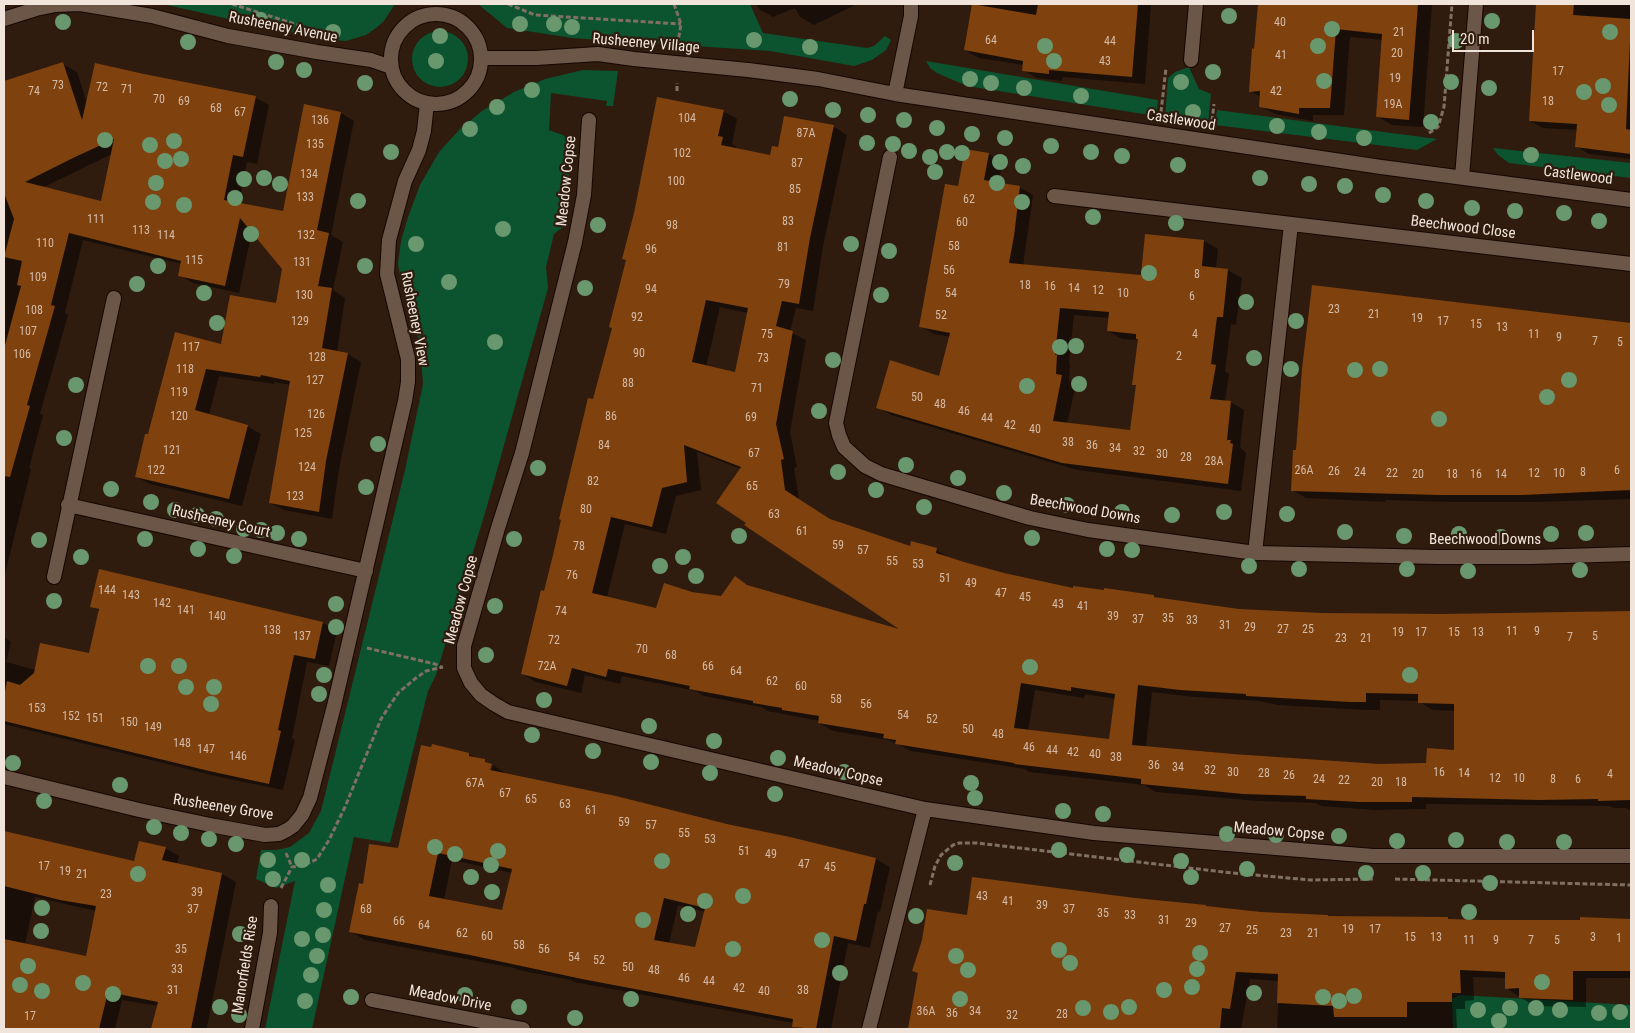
<!DOCTYPE html>
<style>
body{margin:0}
#map{position:relative;width:1635px;height:1033px;overflow:hidden;background:#2f1c0f;font-family:"Roboto Condensed",sans-serif}
canvas{display:block}
.frame{position:absolute;inset:0;border:5px solid #f1e4db;pointer-events:none}
.scale{position:absolute;left:1452px;top:30px;width:82px;height:22px;box-sizing:border-box;border:2px solid #f1e4db;border-top:0;padding-left:6px;font-size:15px;line-height:18px;white-space:nowrap;color:#f1e4db;-webkit-text-stroke:4px #2f1c0f;paint-order:stroke}
</style>
<div id="map">
<canvas width="1635" height="1033"></canvas>
<div class="frame"></div>
<div class="scale">20 m</div>
</div>
<script>
const g = document.querySelector('canvas').getContext('2d');
g.lineJoin = 'round';
function fillPath(path, color) {
  g.fillStyle = color;
  g.fill(path, 'evenodd');
}
function toPath(rows) {
  const path = new Path2D();
  for (const r of rows) {
    if (r.length === 3) {
      path.moveTo(r[0] + r[2], r[1]);
      path.arc(r[0], r[1], r[2], 0, 2 * Math.PI);
      continue;
    }
    path.moveTo(r[0], r[1]);
    for (let i = 2; i < r.length; i += 2) path.lineTo(r[i], r[i + 1]);
  }
  return path;
}
function trace(path, color, width, dash) {
  g.strokeStyle = color;
  g.lineWidth = width;
  g.lineCap = dash ? 'butt' : 'round';
  g.setLineDash(dash || []);
  g.stroke(path);
}
function drawText(font, color, halo, rows, align = 'center') {
  g.font = font + ' "Roboto Condensed",sans-serif';
  g.lineWidth = 4.5;
  g.setLineDash([]);
  g.textBaseline = 'middle';
  g.strokeStyle = halo;
  g.fillStyle = color;
  for (const [text, x, y, turn = 0] of rows) {
    g.save();
    g.translate(x, y);
    g.rotate((+turn || 0) * Math.PI / 180);
    g.textAlign = isNaN(turn) ? turn : align;
    if (halo) g.strokeText(text, 0, 0);
    g.fillText(text, 0, 0);
    g.restore();
  }
}
fillPath(toPath([
 [163,4,395,4,384,21,376,28,366,35,346,41,335,40,277,30],
 [478,4,750,4,763,33,867,48,874,46,885,36,891,40,886,50,872,60,854,66,770,51,572,38,507,28],
 [440,59,28],
 [926,61,1158,100,1156,116,967,86,937,73,930,68],
 [1189,67,1199,89,1211,94,1208,124,1165,117,1168,78,1175,72],
 [583,70,618,71,613,106,606,106,607,101,551,93,549,130,563,135,570,141,571,153,563,227,554,234,546,267,548,288,487,506,436,675,428,691,390,843,354,837,312,1029,265,1029,295,881,276,888,256,879,261,850,276,850,290,847,309,833,321,811,405,470,423,384,420,344,401,281,398,264,401,241,408,217,420,185,439,152,460,129,482,111,514,92,545,79],
 [1217,110,1437,139,1417,150,1215,125],
 [1493,148,1631,163,1631,178,1509,163,1498,155],
 [1460,995,1631,1005,1631,1029,1453,1029,1452,999]
]), '#0c532f');
fillPath(toPath([
 [756,4,854,4,855,5,814,25,800,17,795,8,773,17,759,9],
 [974,4,1151,4,1145,84,1063,77,1062,81,1037,78,1023,70,1024,65,979,58,965,50],
 [1259,4,1432,4,1423,127,1392,125,1377,116,1383,40,1350,37,1344,115,1313,115,1313,121,1275,114,1260,106,1261,97,1250,91],
 [1538,4,1631,4,1631,159,1589,154,1576,146,1578,130,1543,128,1530,121],
 [63,64,77,72,87,103,256,98,269,105,257,164,247,162,239,204,284,212,341,113,354,121,331,235,343,242,333,290,345,298,337,352,348,354,361,362,339,469,332,519,284,510,270,503,291,385,274,382,274,384,219,376,209,415,247,426,261,434,242,506,150,484,136,477,149,436,222,345,277,304,283,268,252,231,239,293,193,283,180,275,182,264,83,240,65,313,68,315,40,414,43,415,29,468,31,469,4,578,4,85,12,80],
 [112,154,102,202,42,188,87,166],
 [723,111,737,119,732,144,736,146,735,150,771,157,779,149,834,127,847,135,823,246,813,311,796,308,790,332,806,340,790,432,797,467,794,468,799,499,833,521,911,548,937,550,950,559,1017,577,1074,589,1154,596,1158,599,1239,610,1322,614,1410,616,1631,611,1631,811,1626,808,1613,808,1610,806,1426,804,1426,809,1374,810,1321,806,1315,803,1258,801,1156,792,1144,785,1029,772,1025,769,911,751,889,740,833,731,819,723,819,721,768,711,761,707,704,696,696,691,622,676,620,684,585,675,581,693,536,682,522,674,545,592,593,400],
 [720,307,748,313,736,374,706,367],
 [697,452,741,469,904,632,751,587,721,597,692,593,657,609,607,597,625,524,666,534,676,496,701,490],
 [1035,690,1084,698,1085,694,1116,699,1110,740,1028,731],
 [1152,692,1195,697,1259,701,1278,705,1365,710,1380,710,1380,700,1419,701,1419,702,1433,710,1455,711,1455,751,1427,765,1379,765,1146,747],
 [966,150,989,154,1003,162,998,184,1019,187,1033,195,1023,266,1142,276,1204,241,1218,249,1216,269,1228,270,1242,278,1236,325,1231,324,1225,371,1229,374,1225,401,1231,402,1244,410,1240,447,1246,453,1241,491,1077,470,891,415,877,407,940,377,951,337,934,334,920,326,959,188],
 [1074,315,1109,318,1108,331,1122,339,1139,340,1133,384,1137,387,1131,432,1067,424,1076,384,1069,380,1070,364,1069,363],
 [1520,312,1631,324,1631,499,1537,502,1453,502,1385,500,1385,502,1306,498,1292,490,1297,451],
 [100,571,323,623,337,631,329,666,307,662,292,738,295,740,283,790,224,778,4,724,4,637,11,642,6,662,36,670,90,654,100,611,92,606],
 [469,754,492,765,490,765,488,776,490,777,493,765,505,773,505,774,790,838,876,859,890,867,880,912,878,911,870,948,848,943,831,1029,799,1029,793,1026,794,1023,574,982,571,980,518,970,514,968,365,940,351,932,364,885,399,850],
 [452,860,512,873,503,911,444,900],
 [678,905,706,912,696,949,669,944],
 [4,833,135,862,165,848,179,856,177,864,222,874,236,882,207,1027,208,1029,153,1029,158,1006,122,1000,115,1029,4,1029],
 [35,897,96,911,87,957,25,945],
 [1135,899,1261,913,1327,916,1448,918,1451,920,1581,921,1581,918,1631,920,1631,978,1586,978,1586,1007,1534,1006,1506,988,1506,978,1473,977,1474,1000,1465,1001,1465,1009,1456,1009,1457,1029,1277,1029,1279,981,1250,979,1241,1029,910,1029,920,973,968,917]
]), '#0007');
fillPath(toPath([
 [972,4,1036,15,1038,4,1138,4,1132,77,1049,70,1049,74,1022,71,1023,61,964,50],
 [1258,4,1418,4,1409,120,1376,117,1382,34,1336,29,1330,108,1299,108,1299,114,1259,107,1260,91,1249,92,1252,48,1254,49],
 [1536,4,1574,4,1573,15,1631,19,1626,129,1631,130,1631,154,1575,147,1577,124,1529,121],
 [63,62,82,120,95,63,144,74,256,96,243,157,233,155,224,200,283,211,304,104,341,112,317,230,329,233,318,286,332,288,322,348,348,353,326,461,319,512,269,503,290,381,261,375,260,377,206,369,195,410,248,425,229,499,135,477,145,434,148,434,175,332,221,344,230,295,276,303,282,269,240,218,225,286,178,276,181,261,69,233,51,305,55,306,27,405,30,406,10,477,4,476,4,349,21,286,17,285,22,261,4,257,14,219,4,193,4,81],
 [114,139,101,201,25,182,73,158],
 [657,97,724,110,718,136,723,137,721,145,770,155,772,146,778,147,784,116,834,125,810,238,799,304,782,301,776,326,793,331,776,424,784,459,781,460,785,490,830,519,857,528,910,546,911,541,937,548,936,553,964,562,1004,573,1073,588,1073,586,1104,590,1104,588,1154,595,1154,597,1239,609,1322,613,1441,614,1631,611,1631,800,1598,801,1598,799,1539,800,1412,797,1412,802,1359,802,1306,799,1306,796,1243,794,1141,784,1141,779,1014,764,1014,763,895,744,896,740,883,738,884,734,818,723,819,716,782,710,782,708,753,703,753,701,689,689,690,686,608,669,606,677,572,668,567,686,521,674,541,590,544,591,553,555,561,520,559,519,588,398,593,399,612,328,609,327,626,260,622,259,634,213],
 [706,300,748,308,735,372,692,362],
 [684,445,741,467,716,503,746,523,744,525,899,629,747,585,735,576,721,596,692,592,664,583,656,608,592,593,611,517,652,527,662,488,687,482],
 [1021,683,1071,691,1071,687,1115,694,1109,739,1014,728],
 [1138,685,1180,690,1246,694,1246,696,1264,697,1350,702,1366,702,1366,693,1418,694,1418,703,1454,704,1454,750,1427,748,1426,763,1379,764,1234,754,1132,745],
 [965,149,989,153,984,180,1020,186,1014,236,1009,263,1141,275,1145,234,1204,240,1202,266,1228,269,1223,317,1217,317,1211,364,1216,365,1210,399,1231,401,1227,440,1231,440,1230,443,1233,444,1228,484,1062,463,876,408,890,360,939,376,950,333,919,327,945,184,958,186],
 [1060,308,1109,312,1107,331,1136,334,1136,339,1138,339,1132,385,1136,385,1130,430,1053,421,1062,375,1056,374,1057,355,1055,355],
 [1312,285,1631,323,1631,490,1522,495,1439,495,1291,491,1293,450,1296,450,1302,369],
 [99,569,323,622,315,659,294,655,278,730,281,731,269,784,209,771,4,721,4,696,7,681,20,685,34,673,40,643,89,653,99,609,90,607],
 [432,744,469,753,469,756,485,759,485,762,492,764,490,770,616,796,727,824,790,837,876,858,866,904,864,904,856,941,834,936,816,1029,792,1027,793,1019,582,979,470,955,349,932,359,883,363,884,369,844,398,848,421,745,431,747],
 [438,853,512,869,502,910,429,896],
 [664,898,705,908,695,947,654,940],
 [4,831,134,861,139,841,166,847,162,860,222,873,191,1029,151,1029,158,1002,108,992,99,1029,4,1029,4,939,86,956,96,906,60,900,4,886],
 [972,877,1135,898,1206,905,1206,906,1261,912,1328,915,1328,916,1448,917,1448,919,1483,920,1580,920,1580,917,1631,919,1631,971,1573,971,1573,1000,1519,998,1519,988,1505,989,1505,972,1460,970,1461,993,1452,993,1452,1002,1407,1002,1407,1017,1334,1017,1333,1006,1277,1003,1278,974,1236,972,1230,1009,1222,1008,1220,1029,908,1029,918,973,912,971,922,940,927,909,967,915]
]), '#7f410d');
const minor = toPath([
 [436,59,45],
 [4,19,36,9,56,5,80,4,152,16,228,36,317,52,371,60,391,67],
 [481,58,536,58,598,54,634,59,748,70,818,79,895,94,1381,167,1631,200],
 [1191,60,1196,4],
 [895,94,911,16,911,4],
 [589,120,584,195,575,242,522,453,498,528,464,646,464,668,471,683,481,695,494,704,508,712,925,809,1094,833,1373,856,1631,856],
 [890,157,836,423,839,435,844,447,865,466,881,474,911,483,1030,518,1088,530,1255,553,1439,557,1531,557,1631,554],
 [1462,177,1476,4],
 [1054,196,1631,264],
 [68,505,366,571],
 [1255,553,1291,224],
 [54,577,114,298],
 [4,777,139,810,215,826,265,835,279,834,287,830,293,826,302,815,310,798,334,706,405,401,408,382,408,359,387,274,389,240,405,181,419,150,424,131,427,103],
 [372,1000,523,1029],
 [252,1029,270,933,271,906],
 [869,1029,925,809]
]);
trace(minor, '#160600', 16);
trace(toPath([
 [232,4,298,25],
 [508,4,535,15,681,24],
 [674,4,681,24,678,42],
 [677,91,677,83],
 [1161,112,1166,68],
 [1212,121,1214,104],
 [1429,133,1438,127,1444,107,1452,4],
 [367,648,435,664,441,667],
 [286,853,292,867],
 [1395,879,1631,885],
 [930,885,935,866,941,855,953,845,959,843,977,843,1232,873,1311,880,1374,879],
 [281,888,292,867,305,865,317,859,329,840,345,807,381,719,392,702,399,692,416,678,426,671,443,667]
]), '#807064', 3, [5, 2.5]);
trace(minor, '#6c5647', 14);
g.fillStyle = '#69976e';
for (const [x, y] of [
 [1229,16],
 [260,20],
 [1492,21],
 [63,22],
 [520,24],
 [554,24],
 [572,27],
 [1332,29],
 [333,32],
 [1610,32],
 [440,36],
 [754,40],
 [1456,41],
 [188,42],
 [1045,46],
 [1318,46],
 [810,47],
 [436,61],
 [1054,61],
 [276,62],
 [304,70],
 [1213,72],
 [970,79],
 [1324,81],
 [1181,82],
 [1451,82],
 [365,83],
 [991,83],
 [1603,86],
 [1024,88],
 [1489,88],
 [532,90],
 [1584,92],
 [1081,96],
 [790,99],
 [1609,105],
 [497,107],
 [833,110],
 [1193,112],
 [868,115],
 [904,120],
 [1431,122],
 [1277,126],
 [937,128],
 [470,129],
 [1319,132],
 [972,134],
 [1005,138],
 [1364,138],
 [105,140],
 [174,141],
 [867,143],
 [893,144],
 [150,145],
 [1051,146],
 [909,151],
 [391,152],
 [947,152],
 [1091,152],
 [962,153],
 [1531,155],
 [1122,156],
 [930,157],
 [181,159],
 [165,161],
 [1000,162],
 [1178,165],
 [1023,166],
 [935,172],
 [264,178],
 [1260,178],
 [244,179],
 [156,183],
 [997,183],
 [280,184],
 [1309,184],
 [1345,186],
 [1383,195],
 [235,198],
 [358,201],
 [1426,201],
 [153,202],
 [1022,202],
 [184,205],
 [1472,208],
 [1515,211],
 [1564,213],
 [1093,217],
 [1599,221],
 [1176,223],
 [598,225],
 [503,229],
 [251,234],
 [416,244],
 [851,244],
 [889,251],
 [158,266],
 [365,266],
 [1149,273],
 [449,282],
 [137,284],
 [585,288],
 [204,293],
 [881,295],
 [1246,302],
 [1296,321],
 [217,323],
 [495,342],
 [1076,346],
 [1060,347],
 [1254,358],
 [833,360],
 [1291,369],
 [1380,369],
 [1355,370],
 [1569,380],
 [1079,384],
 [76,385],
 [1027,386],
 [1547,397],
 [819,411],
 [1439,419],
 [64,438],
 [378,444],
 [906,465],
 [538,468],
 [838,472],
 [958,478],
 [366,487],
 [111,489],
 [876,490],
 [1004,493],
 [151,502],
 [1067,505],
 [924,507],
 [175,510],
 [1122,512],
 [1224,512],
 [1287,514],
 [197,515],
 [1172,515],
 [216,519],
 [244,529],
 [261,530],
 [1345,532],
 [277,533],
 [1586,533],
 [1459,534],
 [1551,534],
 [739,536],
 [1404,536],
 [1501,537],
 [1032,538],
 [145,539],
 [299,539],
 [514,539],
 [39,540],
 [198,549],
 [1107,549],
 [1132,550],
 [234,556],
 [81,557],
 [683,557],
 [660,566],
 [1249,566],
 [1299,569],
 [1407,569],
 [1580,570],
 [1468,571],
 [696,576],
 [54,601],
 [336,604],
 [495,606],
 [336,627],
 [486,655],
 [148,666],
 [179,666],
 [1030,667],
 [324,675],
 [1410,675],
 [186,687],
 [214,687],
 [319,694],
 [544,700],
 [211,704],
 [649,726],
 [532,735],
 [714,741],
 [593,751],
 [778,758],
 [651,762],
 [13,763],
 [844,772],
 [710,773],
 [971,783],
 [120,785],
 [775,794],
 [975,798],
 [44,801],
 [1063,811],
 [1103,814],
 [154,827],
 [181,833],
 [1227,834],
 [1276,835],
 [1339,836],
 [209,839],
 [1456,840],
 [1397,841],
 [1507,842],
 [1564,842],
 [236,844],
 [435,847],
 [1059,850],
 [498,851],
 [455,854],
 [1127,855],
 [268,860],
 [302,860],
 [662,861],
 [1181,861],
 [955,863],
 [491,865],
 [1247,869],
 [1366,873],
 [1423,873],
 [138,874],
 [471,877],
 [1191,877],
 [273,879],
 [1490,883],
 [328,885],
 [492,892],
 [743,896],
 [705,901],
 [42,908],
 [324,910],
 [1469,912],
 [688,914],
 [916,916],
 [643,920],
 [41,931],
 [240,934],
 [323,935],
 [302,939],
 [822,940],
 [733,949],
 [1059,950],
 [1200,953],
 [317,956],
 [956,956],
 [1070,963],
 [28,966],
 [1197,969],
 [968,970],
 [840,973],
 [311,975],
 [1542,982],
 [83,983],
 [20,985],
 [1192,987],
 [1164,990],
 [42,991],
 [1254,993],
 [113,994],
 [465,995],
 [1354,996],
 [351,997],
 [1323,997],
 [631,999],
 [960,999],
 [305,1001],
 [1339,1001],
 [220,1007],
 [519,1007],
 [1129,1007],
 [1083,1008],
 [1510,1008],
 [1536,1008],
 [1478,1010],
 [1560,1010],
 [1111,1012],
 [1620,1012],
 [1599,1013],
 [239,1015],
 [575,1018],
 [1499,1021]
]) {
  g.beginPath();
  g.arc(x, y, 8, 0, 2 * Math.PI);
  g.fill();
}
drawText('12px', '#d4bba8', null, [
 ["40",1280,23],
 ["21",1399,33],
 ["64",991,41],
 ["44",1110,42],
 ["20",1397,54],
 ["41",1281,56],
 ["43",1105,62],
 ["17",1558,72],
 ["19",1395,79],
 ["73",58,86],
 ["72",102,88],
 ["71",127,90],
 ["74",34,92],
 ["42",1276,92],
 ["70",159,100],
 ["69",184,102],
 ["18",1548,102],
 ["19A",1393,105],
 ["68",216,109],
 ["67",240,113],
 ["104",687,119],
 ["136",320,121],
 ["87A",806,134],
 ["135",315,145],
 ["102",682,154],
 ["87",797,164],
 ["134",309,175],
 ["100",676,182],
 ["85",795,190],
 ["133",305,198],
 ["62",969,200],
 ["111",96,220],
 ["83",788,222],
 ["60",962,223],
 ["98",672,226],
 ["113",141,231],
 ["114",166,236],
 ["132",306,236],
 ["110",45,244],
 ["58",954,247],
 ["81",783,248],
 ["96",651,250],
 ["115",194,261],
 ["131",302,263],
 ["56",949,271],
 ["8",1197,275],
 ["109",38,278],
 ["79",784,285],
 ["18",1025,286],
 ["16",1050,287],
 ["14",1074,289],
 ["94",651,290],
 ["12",1098,291],
 ["54",951,294],
 ["10",1123,294],
 ["130",304,296],
 ["6",1192,297],
 ["23",1334,310],
 ["108",34,311],
 ["21",1374,315],
 ["52",941,316],
 ["92",637,318],
 ["19",1417,319],
 ["129",300,322],
 ["17",1443,322],
 ["15",1476,325],
 ["13",1502,328],
 ["107",28,332],
 ["75",767,335],
 ["4",1195,335],
 ["11",1534,335],
 ["9",1559,338],
 ["7",1595,342],
 ["5",1620,343],
 ["117",191,348],
 ["90",639,354],
 ["106",22,355],
 ["2",1179,357],
 ["128",317,358],
 ["73",763,359],
 ["118",185,370],
 ["127",315,381],
 ["88",628,384],
 ["71",757,389],
 ["119",179,393],
 ["50",917,398],
 ["48",940,405],
 ["46",964,412],
 ["126",316,415],
 ["120",179,417],
 ["86",611,417],
 ["69",751,418],
 ["44",987,419],
 ["42",1010,426],
 ["40",1035,430],
 ["125",303,434],
 ["38",1068,443],
 ["84",604,446],
 ["36",1092,446],
 ["34",1115,449],
 ["121",172,451],
 ["32",1139,452],
 ["67",754,454],
 ["30",1162,455],
 ["28",1186,458],
 ["28A",1214,462],
 ["124",307,468],
 ["122",156,471],
 ["26A",1304,471],
 ["6",1617,471],
 ["26",1334,472],
 ["24",1360,473],
 ["8",1583,473],
 ["22",1392,474],
 ["12",1534,474],
 ["10",1559,474],
 ["20",1418,475],
 ["18",1452,475],
 ["16",1476,475],
 ["14",1501,475],
 ["82",593,482],
 ["65",752,487],
 ["123",295,497],
 ["80",586,510],
 ["63",774,515],
 ["61",802,532],
 ["59",838,546],
 ["78",579,547],
 ["57",863,551],
 ["55",892,562],
 ["53",918,565],
 ["76",572,576],
 ["51",945,579],
 ["49",971,584],
 ["144",107,591],
 ["47",1001,594],
 ["143",131,596],
 ["45",1025,598],
 ["142",162,604],
 ["43",1058,605],
 ["41",1083,607],
 ["141",186,611],
 ["74",561,612],
 ["140",217,617],
 ["39",1113,617],
 ["35",1168,619],
 ["37",1138,620],
 ["33",1192,621],
 ["31",1225,626],
 ["29",1250,628],
 ["27",1283,630],
 ["25",1308,630],
 ["138",272,631],
 ["11",1512,632],
 ["9",1537,632],
 ["19",1398,633],
 ["17",1421,633],
 ["15",1454,633],
 ["13",1478,633],
 ["137",302,637],
 ["5",1595,637],
 ["7",1570,638],
 ["23",1341,639],
 ["21",1366,639],
 ["72",554,641],
 ["70",642,650],
 ["68",671,656],
 ["72A",547,667],
 ["66",708,667],
 ["64",736,672],
 ["62",772,682],
 ["60",801,687],
 ["58",836,700],
 ["56",866,705],
 ["153",37,709],
 ["54",903,716],
 ["152",71,717],
 ["151",95,719],
 ["52",932,720],
 ["150",129,723],
 ["149",153,728],
 ["50",968,730],
 ["48",998,735],
 ["148",182,744],
 ["46",1029,748],
 ["147",206,750],
 ["44",1052,751],
 ["42",1073,753],
 ["40",1095,755],
 ["146",238,757],
 ["38",1116,758],
 ["36",1154,766],
 ["34",1178,768],
 ["32",1210,771],
 ["30",1233,773],
 ["16",1439,773],
 ["28",1264,774],
 ["14",1464,774],
 ["4",1610,775],
 ["26",1289,776],
 ["12",1495,779],
 ["10",1519,779],
 ["24",1319,780],
 ["8",1553,780],
 ["6",1578,780],
 ["22",1344,781],
 ["20",1377,783],
 ["18",1401,783],
 ["67A",475,784],
 ["67",505,794],
 ["65",531,800],
 ["63",565,805],
 ["61",591,811],
 ["59",624,823],
 ["57",651,826],
 ["55",684,834],
 ["53",710,840],
 ["51",744,852],
 ["49",771,855],
 ["47",804,865],
 ["17",44,867],
 ["45",830,868],
 ["19",65,872],
 ["21",82,875],
 ["39",197,893],
 ["23",106,895],
 ["43",982,897],
 ["41",1008,902],
 ["39",1042,906],
 ["37",193,910],
 ["68",366,910],
 ["37",1069,910],
 ["35",1103,914],
 ["33",1130,916],
 ["31",1164,921],
 ["66",399,922],
 ["29",1191,924],
 ["64",424,926],
 ["27",1225,929],
 ["19",1348,930],
 ["17",1375,930],
 ["25",1252,931],
 ["62",462,934],
 ["23",1286,934],
 ["21",1313,934],
 ["60",487,937],
 ["15",1410,938],
 ["13",1436,938],
 ["3",1593,938],
 ["1",1619,939],
 ["11",1469,941],
 ["9",1496,941],
 ["7",1531,941],
 ["5",1557,941],
 ["58",519,946],
 ["35",181,950],
 ["56",544,950],
 ["54",574,958],
 ["52",599,961],
 ["50",628,968],
 ["33",177,970],
 ["48",654,971],
 ["46",684,979],
 ["44",709,982],
 ["42",739,989],
 ["31",173,991],
 ["38",803,991],
 ["40",764,992],
 ["36A",926,1012],
 ["34",975,1012],
 ["36",952,1014],
 ["28",1062,1015],
 ["32",1012,1016],
 ["17",30,1017]
]);
drawText('15px', '#f1e4db', '#2f1c0f', [
 ["Rusheeney Avenue",283,28,11],
 ["Rusheeney Village",646,44,5],
 ["Castlewood",1181,121,9],
 ["Castlewood",1578,176,7],
 ["Meadow Copse",567,181,-84],
 ["Beechwood Close",1463,228,7],
 ["Rusheeney View",414,319,79],
 ["Beechwood Downs",1085,510,10],
 ["Rusheeney Court",221,522,13],
 ["Beechwood Downs",1485,540],
 ["Meadow Copse",462,600,-75],
 ["Meadow Copse",838,772,13],
 ["Rusheeney Grove",223,808,9],
 ["Meadow Copse",1279,832,5],
 ["Manorfields Rise",246,965,-81],
 ["Meadow Drive",450,999,11]
]);
</script>
